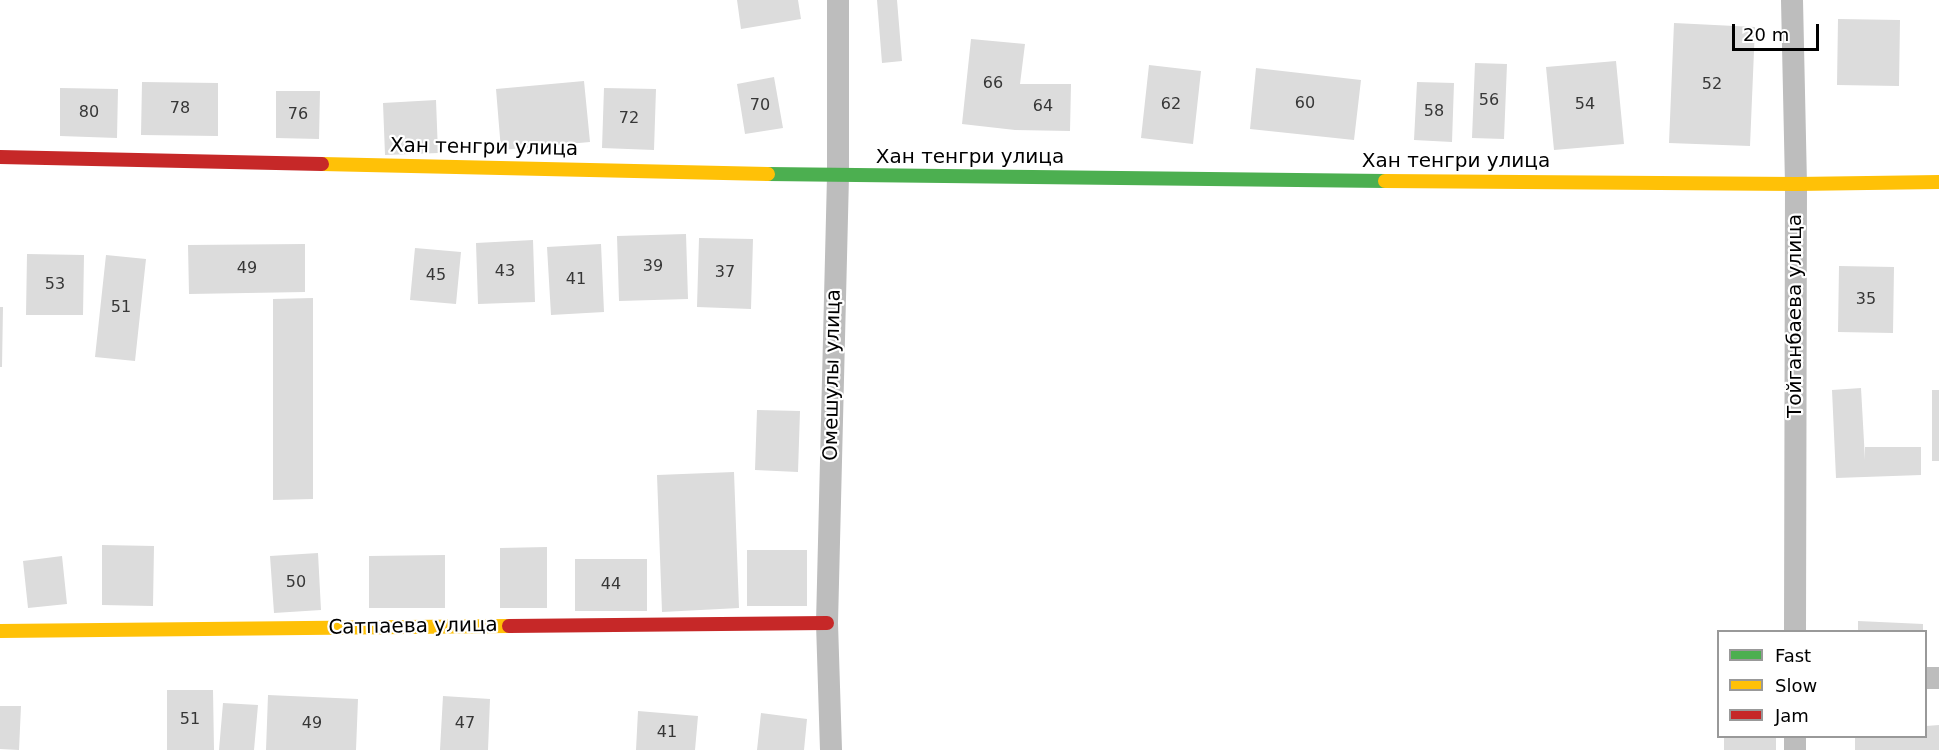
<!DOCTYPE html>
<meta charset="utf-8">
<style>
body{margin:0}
#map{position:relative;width:1939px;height:750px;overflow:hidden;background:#fff;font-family:"DejaVu Sans",sans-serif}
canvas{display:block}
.legend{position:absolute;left:1717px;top:630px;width:210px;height:108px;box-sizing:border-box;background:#fff;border:2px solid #999;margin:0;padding:8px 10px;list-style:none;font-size:18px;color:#000}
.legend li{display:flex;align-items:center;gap:12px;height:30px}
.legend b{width:30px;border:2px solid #999}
.scale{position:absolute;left:1732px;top:24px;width:87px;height:27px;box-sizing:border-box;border:3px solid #000;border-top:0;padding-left:8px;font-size:18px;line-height:21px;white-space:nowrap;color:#000;-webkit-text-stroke:4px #fff;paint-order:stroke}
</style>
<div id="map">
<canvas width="1939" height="750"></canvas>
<ul class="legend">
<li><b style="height:8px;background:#4caf50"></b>Fast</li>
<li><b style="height:8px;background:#ffc107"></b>Slow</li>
<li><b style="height:8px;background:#c62828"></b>Jam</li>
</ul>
<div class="scale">20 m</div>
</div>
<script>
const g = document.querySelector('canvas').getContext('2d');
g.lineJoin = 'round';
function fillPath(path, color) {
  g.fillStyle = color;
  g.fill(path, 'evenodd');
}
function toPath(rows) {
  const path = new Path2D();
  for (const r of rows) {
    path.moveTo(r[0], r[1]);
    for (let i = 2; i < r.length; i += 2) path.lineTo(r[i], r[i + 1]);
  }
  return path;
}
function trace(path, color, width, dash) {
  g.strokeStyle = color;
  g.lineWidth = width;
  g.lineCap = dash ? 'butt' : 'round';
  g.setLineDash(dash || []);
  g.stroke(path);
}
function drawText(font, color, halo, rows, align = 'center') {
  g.font = font + ' "DejaVu Sans",sans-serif';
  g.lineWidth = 4.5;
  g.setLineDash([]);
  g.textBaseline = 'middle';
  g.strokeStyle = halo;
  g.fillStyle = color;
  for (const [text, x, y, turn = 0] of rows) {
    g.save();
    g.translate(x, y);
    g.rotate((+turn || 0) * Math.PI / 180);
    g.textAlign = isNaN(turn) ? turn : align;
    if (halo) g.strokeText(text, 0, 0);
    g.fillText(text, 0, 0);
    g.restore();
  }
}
fillPath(toPath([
 [737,0,798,0,801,19,741,29],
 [877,0,897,0,902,61,882,63],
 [1838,19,1900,20,1899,86,1837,85],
 [1674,23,1755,27,1750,146,1669,143],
 [971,39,1025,44,1020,84,1071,84,1070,131,1015,130,962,124],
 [1616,61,1624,144,1554,150,1546,67],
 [1475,63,1507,64,1504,139,1472,138],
 [1149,65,1201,71,1193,144,1141,138],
 [1256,68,1361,80,1354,140,1250,129],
 [774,77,783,128,745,134,737,84],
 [584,81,590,142,501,150,496,89],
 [142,82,218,83,218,136,141,135],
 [1417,82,1454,83,1452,142,1414,140],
 [60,88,118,89,117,138,60,136],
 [604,88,656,89,654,150,602,148],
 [276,91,320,91,319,139,276,138],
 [436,100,438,153,385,155,383,103],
 [686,234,688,299,619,301,617,236],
 [699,238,753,239,751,309,697,307],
 [533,240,535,302,478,304,476,243],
 [305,244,305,292,189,294,188,245],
 [601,244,604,312,551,315,547,247],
 [415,248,461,252,456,304,410,300],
 [27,254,84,255,83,315,26,315],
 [106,255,146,259,135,361,95,357],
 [1839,266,1894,267,1893,333,1838,332],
 [313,298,313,499,273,500,273,299],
 [0,307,3,307,2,367,0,367],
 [1861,388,1865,460,1865,447,1921,447,1921,475,1836,478,1832,390],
 [1932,390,1939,390,1939,461,1932,461],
 [757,410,800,411,798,472,755,470],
 [734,472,739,608,662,612,657,475],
 [102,545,154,546,153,606,102,605],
 [547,547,547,608,500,608,500,548],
 [747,550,807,550,807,606,747,606],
 [318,553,321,610,274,613,270,556],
 [445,555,445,608,369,608,369,556],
 [62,556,67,604,28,608,23,561],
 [575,559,647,559,647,611,575,611],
 [1858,621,1923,624,1923,632,1858,632],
 [167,690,213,690,214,750,167,750],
 [268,695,358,699,356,750,266,750],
 [443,696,490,699,488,750,440,750],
 [223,703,258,705,254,750,219,750],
 [0,706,21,706,19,750,0,749],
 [638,711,698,716,695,750,636,750],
 [761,713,807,719,804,750,757,750],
 [1939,725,1939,750,1855,750,1855,736,1926,736,1926,726],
 [1724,736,1776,736,1776,750,1724,750]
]), '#dcdcdc');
trace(toPath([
 [1792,0,1796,184,1795,632],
 [1926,678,1939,678],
 [831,750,827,623,838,176,838,0],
 [1795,750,1795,736]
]), '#bdbdbd', 22);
trace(toPath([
 [768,174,1385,181]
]), '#4caf50', 14);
trace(toPath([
 [322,164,768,174],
 [1385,181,1796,184,1939,182],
 [0,631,509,626]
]), '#ffc107', 14);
trace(toPath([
 [0,157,322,164],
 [509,626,827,623]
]), '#c62828', 14);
drawText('16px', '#373737', null, [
 ["66",993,84],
 ["52",1712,85],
 ["56",1489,101],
 ["60",1305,104],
 ["62",1171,105],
 ["54",1585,105],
 ["70",760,106],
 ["64",1043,107],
 ["78",180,109],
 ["58",1434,112],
 ["80",89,113],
 ["76",298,115],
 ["72",629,119],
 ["39",653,267],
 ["49",247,269],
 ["43",505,272],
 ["37",725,273],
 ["45",436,276],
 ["41",576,280],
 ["53",55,285],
 ["35",1866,300],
 ["51",121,308],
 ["50",296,583],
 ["44",611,585],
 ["51",190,720],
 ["49",312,724],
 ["47",465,724],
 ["41",667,733]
]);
drawText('20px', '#000', '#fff', [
 ["Хан тенгри улица",484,148,1],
 ["Хан тенгри улица",970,158],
 ["Хан тенгри улица",1456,162],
 ["Тойганбаева улица",1796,316,-90],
 ["Омешулы улица",833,375,-89],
 ["Сатпаева улица",413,627,-1]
]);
</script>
